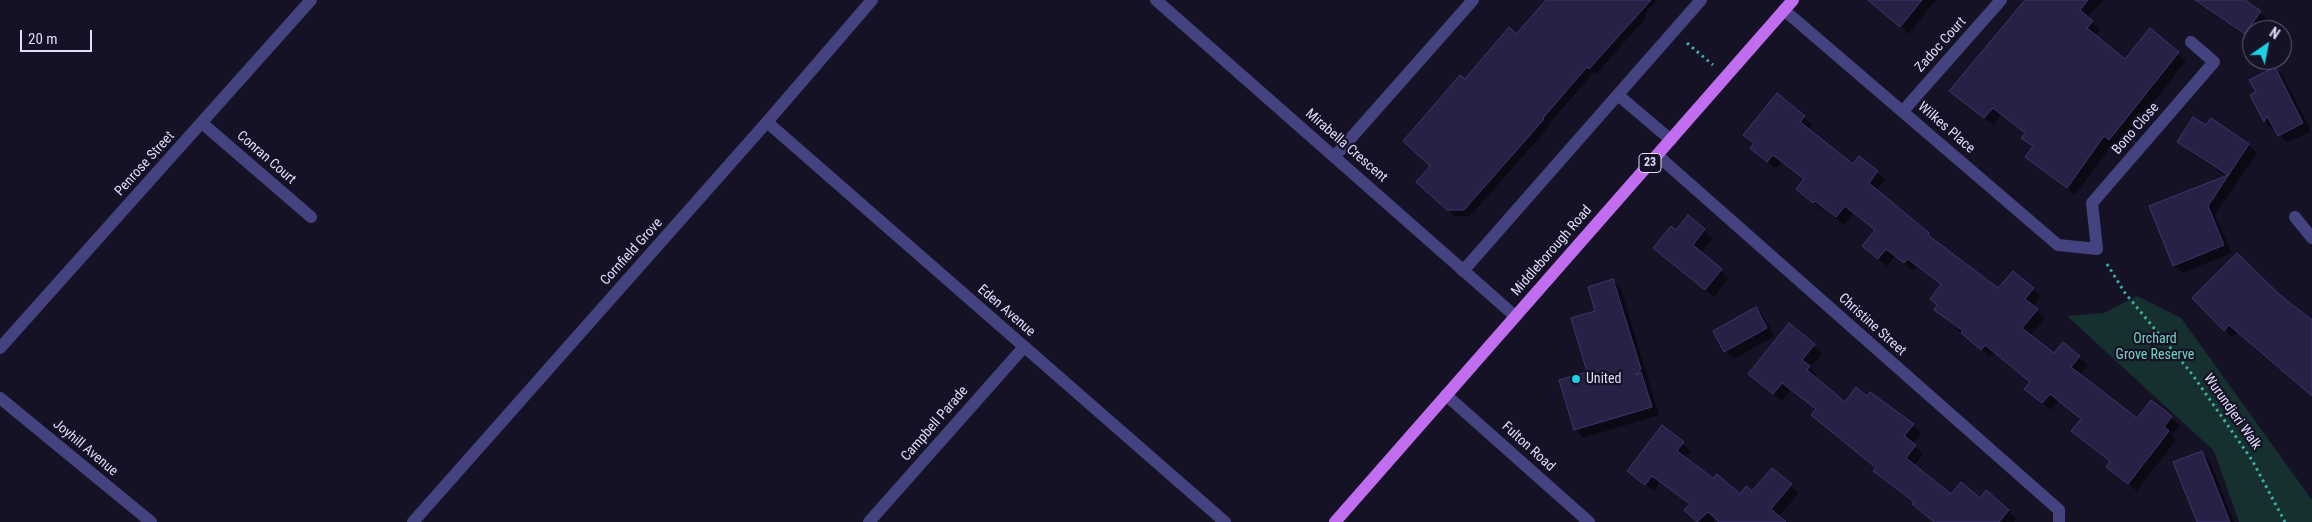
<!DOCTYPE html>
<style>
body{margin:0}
#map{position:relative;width:2312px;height:522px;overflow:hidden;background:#161226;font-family:"Roboto Condensed",sans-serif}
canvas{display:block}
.north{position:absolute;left:2242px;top:20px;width:50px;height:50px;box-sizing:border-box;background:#161226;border:1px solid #66627b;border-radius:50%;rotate:33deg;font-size:14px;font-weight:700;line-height:20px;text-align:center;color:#dfdbfb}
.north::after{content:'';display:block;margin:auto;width:18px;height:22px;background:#1cd1e6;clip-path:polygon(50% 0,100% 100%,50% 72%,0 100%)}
.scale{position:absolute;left:20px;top:30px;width:72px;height:22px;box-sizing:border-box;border:2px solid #dfdbfb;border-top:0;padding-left:6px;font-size:15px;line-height:18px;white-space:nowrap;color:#dfdbfb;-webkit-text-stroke:4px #161226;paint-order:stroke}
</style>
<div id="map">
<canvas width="2312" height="522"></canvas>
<div class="north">N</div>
<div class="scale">20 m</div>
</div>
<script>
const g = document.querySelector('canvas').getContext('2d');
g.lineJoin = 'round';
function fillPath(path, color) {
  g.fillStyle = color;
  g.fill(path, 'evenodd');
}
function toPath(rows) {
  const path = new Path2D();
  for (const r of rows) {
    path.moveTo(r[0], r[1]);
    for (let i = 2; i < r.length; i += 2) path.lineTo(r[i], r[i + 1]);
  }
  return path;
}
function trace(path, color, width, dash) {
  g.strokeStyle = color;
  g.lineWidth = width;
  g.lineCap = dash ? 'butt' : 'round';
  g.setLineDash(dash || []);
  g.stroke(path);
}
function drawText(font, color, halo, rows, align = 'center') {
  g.font = font + ' "Roboto Condensed",sans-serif';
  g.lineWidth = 4.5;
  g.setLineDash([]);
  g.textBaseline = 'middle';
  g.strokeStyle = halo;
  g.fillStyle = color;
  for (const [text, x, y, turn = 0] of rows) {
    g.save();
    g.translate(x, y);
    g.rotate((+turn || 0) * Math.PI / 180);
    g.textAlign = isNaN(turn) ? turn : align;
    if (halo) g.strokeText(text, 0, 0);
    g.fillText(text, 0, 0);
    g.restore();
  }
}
fillPath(toPath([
 [2137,296,2181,318,2312,500,2312,522,2239,522,2214,451,2067,316,2104,313]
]), '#162f2f');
fillPath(toPath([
 [1547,0,1657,0,1647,11,1645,19,1596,74,1594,72,1548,125,1550,126,1470,216,1455,216,1424,189,1465,81,1516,36],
 [1870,0,1936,0,1909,34],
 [2027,0,2103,0,2087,18,2100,30,2095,36,2126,60,2150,30,2186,61,2118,147,2113,143,2075,195,2026,157,2033,147,2023,138,2026,134,2001,115,1993,125,1959,98],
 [2193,0,2243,0,2269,20,2262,30,2252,30,2252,40],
 [2275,68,2283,76,2311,131,2287,143,2274,126,2272,129,2265,121,2251,96,2257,93],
 [1804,117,1812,125,1808,130,1853,166,1877,172,1885,180,1876,191,1936,242,1998,290,2033,289,2041,297,2033,307,2045,318,2030,336,2054,355,2079,357,2088,365,2080,375,2137,420,2151,402,2180,425,2172,435,2176,440,2137,491,2107,467,2111,462,2073,431,2082,419,2059,401,2051,410,2034,397,2031,383,1994,353,1990,357,1935,310,1938,306,1942,285,1917,266,1913,271,1895,256,1887,266,1872,254,1876,231,1853,213,1844,225,1823,208,1822,210,1797,189,1804,180,1782,162,1776,169,1751,148,1755,144,1745,135],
 [2211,120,2249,145,2257,153,2215,215,2232,253,2182,273,2174,265,2151,207,2228,177,2187,150,2178,141,2207,127],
 [1688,217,1713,238,1701,253,1729,278,1714,297,1655,248,1676,232],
 [1613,281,1621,289,1659,415,1583,438,1575,429,1588,373,1596,312],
 [2279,296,2312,322,2312,395,2238,332,2232,338,2194,298],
 [1756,309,1764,317,1775,336,1734,359,1725,351],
 [1789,325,1822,353,1810,368,1817,375,1815,379,1845,404,1867,398,1913,425,1921,433,1913,444,1923,454,1914,466,1951,496,1980,499,2008,510,2016,519,2014,522,1934,522,1914,503,1883,479,1875,471,1876,469,1821,423,1813,415,1817,410,1791,390,1782,401,1758,382],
 [1662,427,1691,451,1685,458,1740,495,1752,493,1772,469,1799,493,1778,517,1784,522,1720,522,1716,519,1713,522,1698,522,1686,510,1691,505,1660,482,1654,491,1637,479],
 [2202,452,2210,461,2234,522,2199,522]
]), '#0007');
const building = toPath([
 [1546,0,1651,0,1589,69,1587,67,1543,118,1544,119,1464,210,1447,210,1416,182,1430,166,1403,141,1460,75,1465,79,1509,27,1516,34,1546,0],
 [1868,0,1922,0,1900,27,1868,0],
 [2025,0,2088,0,2080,10,2093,21,2087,28,2125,59,2150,28,2179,52,2109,140,2104,136,2067,188,2025,157,2033,146,2021,138,2025,133,1993,108,1984,118,1949,91,2025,0],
 [2195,0,2245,0,2261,11,2245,34,2195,0],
 [2275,67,2303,123,2278,136,2267,116,2264,122,2250,95,2256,92,2249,80,2275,67],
 [1777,93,1805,116,1800,122,1853,164,1859,156,1878,171,1869,183,1929,233,1928,235,1998,288,2013,271,2034,288,2025,299,2038,309,2022,328,2054,353,2063,342,2080,356,2071,367,2137,418,2151,400,2172,416,2164,427,2169,431,2128,484,2106,467,2110,461,2071,431,2081,419,2050,394,2042,403,2024,389,2030,382,1985,345,1981,350,1961,333,1963,331,1934,310,1937,305,1930,299,1941,284,1908,259,1904,263,1886,249,1878,259,1862,246,1875,230,1845,206,1836,217,1815,201,1813,203,1796,189,1804,179,1773,155,1767,162,1750,148,1754,143,1743,135,1777,93],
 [2193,117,2206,125,2211,118,2249,144,2208,206,2224,245,2173,266,2149,206,2228,175,2177,142,2193,117],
 [1688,215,1705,229,1693,245,1722,269,1705,290,1653,248,1671,226,1676,230,1688,215],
 [2237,253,2280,295,2312,320,2312,396,2229,325,2224,331,2192,298,2237,253],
 [1613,279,1641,369,1636,375,1641,372,1652,407,1574,430,1559,380,1587,372,1571,318,1595,311,1588,287,1613,279],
 [1756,307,1767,328,1724,352,1713,331,1756,307],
 [1789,323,1815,344,1802,360,1810,366,1807,370,1845,402,1856,387,1867,396,1870,392,1914,424,1904,436,1916,445,1906,458,1951,494,1961,482,1980,498,1986,490,2009,510,1999,522,1934,522,1912,504,1914,502,1873,471,1876,468,1811,415,1816,409,1782,383,1773,394,1748,374,1789,323],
 [1662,425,1684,442,1677,451,1713,478,1717,474,1740,494,1746,486,1752,491,1772,468,1792,484,1771,509,1786,522,1719,522,1708,512,1697,522,1684,510,1690,504,1652,476,1645,485,1627,471,1662,425],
 [2202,451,2230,522,2197,522,2173,462,2202,451]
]);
fillPath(building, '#282045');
trace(building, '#41356e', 1);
trace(toPath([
 [1687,43,1713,65],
 [2107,264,2125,293,2192,374,2252,460,2285,522]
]), '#3dada7', 3, [2.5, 4]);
trace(toPath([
 [1618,95,1671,140],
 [1335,156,1473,0]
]), '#454280', 12);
trace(toPath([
 [1156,0,1515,316],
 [1784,10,2058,245,2097,249,2092,203,2214,62,2191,42],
 [1903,111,2001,0],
 [767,122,1225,522],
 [202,123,311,217],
 [1657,155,2059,510,2059,522],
 [2295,217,2312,238],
 [1463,271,1701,0],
 [0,348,311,0],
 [1446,395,1589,522],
 [0,398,151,522],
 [413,522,767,122,872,0],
 [869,522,1024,347]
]), '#454280', 12);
trace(toPath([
 [1335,522,1793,0]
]), '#c06eef', 12);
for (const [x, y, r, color] of [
 [1576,379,5,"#1cd1e6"]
]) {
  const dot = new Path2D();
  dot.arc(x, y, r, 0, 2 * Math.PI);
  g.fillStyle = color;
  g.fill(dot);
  trace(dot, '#161226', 2);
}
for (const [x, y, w] of [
 [1650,163,22]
]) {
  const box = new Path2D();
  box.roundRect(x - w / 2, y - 9.5, w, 19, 4);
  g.fillStyle = '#161226';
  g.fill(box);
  trace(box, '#dfdbfb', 1);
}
drawText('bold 12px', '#dfdbfb', null, [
 ["23",1650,163]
]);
drawText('14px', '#dfdbfb', '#161226', [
 ["Zadoc Court",1941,45,-48],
 ["Wilkes Place",1946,128,41],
 ["Bono Close",2136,129,-49],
 ["Mirabella Crescent",1346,146,41],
 ["Conran Court",266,158,41],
 ["Penrose Street",145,164,-48],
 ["Middleborough Road",1552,251,-49],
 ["Cornfield Grove",632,252,-48],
 ["Eden Avenue",1006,311,41],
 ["Christine Street",1872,325,42],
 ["Wurundjeri Walk",2232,412,55],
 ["Campbell Parade",935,424,-49],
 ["Fulton Road",1528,447,42],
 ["Joyhill Avenue",85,448,40]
]);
drawText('14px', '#6ed4bb', '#161226', [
 ["Orchard",2155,339],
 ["Grove Reserve",2155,355]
]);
drawText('14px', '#dfdbfb', '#161226', [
 ["United",1586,379]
], 'left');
</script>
